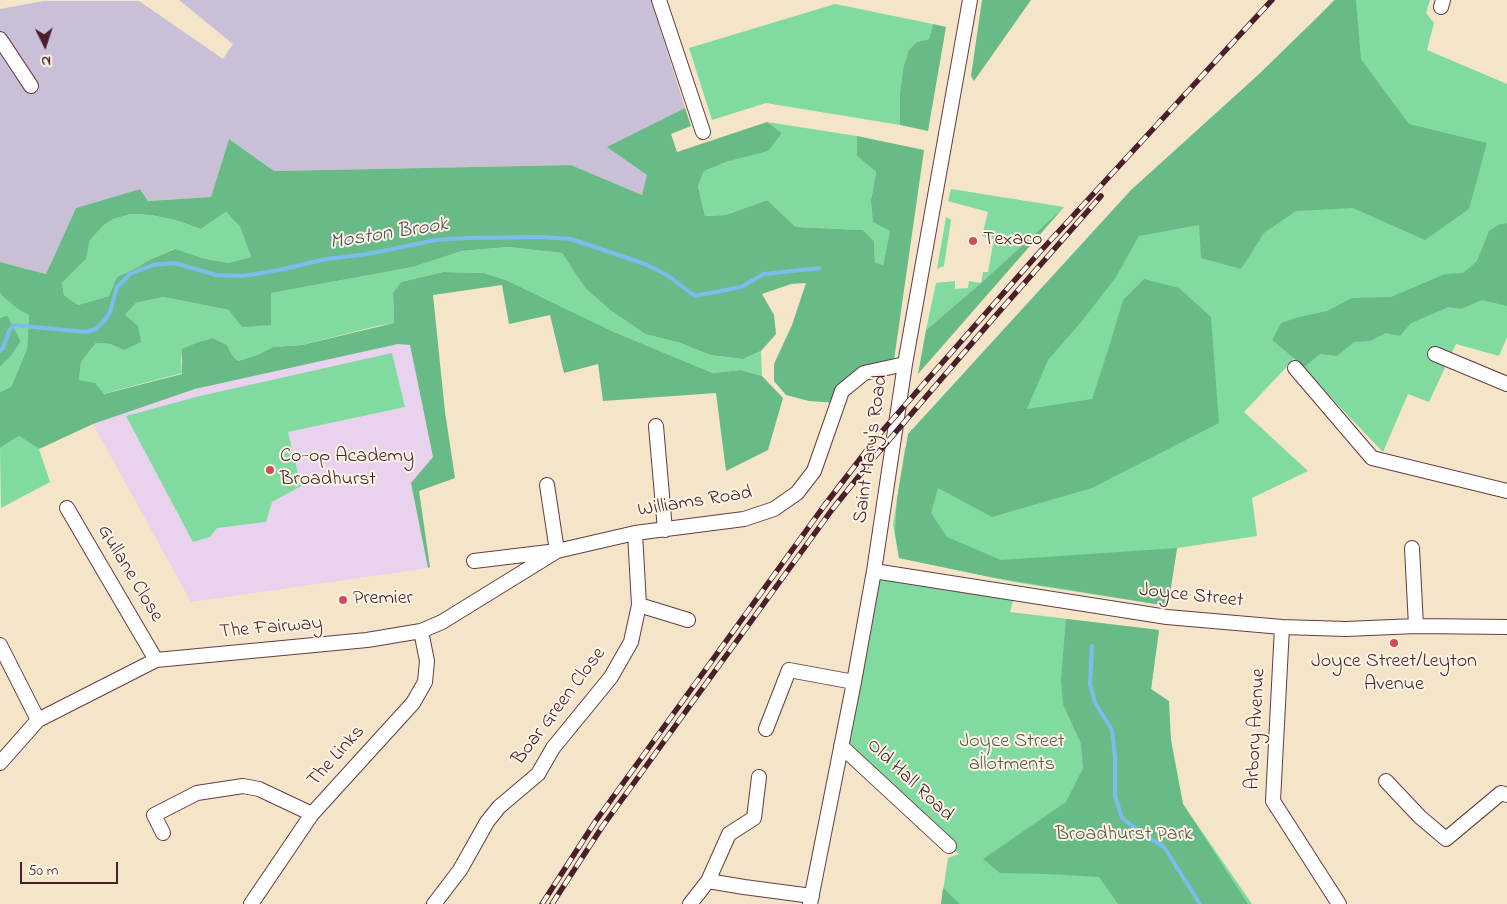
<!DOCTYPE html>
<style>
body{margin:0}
#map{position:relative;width:1507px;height:904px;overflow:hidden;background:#f4e4c8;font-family:"Indie Flower",sans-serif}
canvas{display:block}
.north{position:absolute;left:20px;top:20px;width:50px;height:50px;-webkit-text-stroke:4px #fcf5e5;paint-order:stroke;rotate:176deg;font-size:14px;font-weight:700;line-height:20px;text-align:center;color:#4a1f2b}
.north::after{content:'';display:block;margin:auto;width:18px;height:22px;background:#4a1f2b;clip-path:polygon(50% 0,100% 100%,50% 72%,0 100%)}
.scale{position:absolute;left:20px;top:862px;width:98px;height:22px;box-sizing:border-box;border:2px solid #4a1f2b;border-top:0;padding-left:6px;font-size:15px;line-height:18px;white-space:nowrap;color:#4a1f2b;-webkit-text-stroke:4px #fcf5e5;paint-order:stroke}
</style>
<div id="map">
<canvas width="1507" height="904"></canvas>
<div class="north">N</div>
<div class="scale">50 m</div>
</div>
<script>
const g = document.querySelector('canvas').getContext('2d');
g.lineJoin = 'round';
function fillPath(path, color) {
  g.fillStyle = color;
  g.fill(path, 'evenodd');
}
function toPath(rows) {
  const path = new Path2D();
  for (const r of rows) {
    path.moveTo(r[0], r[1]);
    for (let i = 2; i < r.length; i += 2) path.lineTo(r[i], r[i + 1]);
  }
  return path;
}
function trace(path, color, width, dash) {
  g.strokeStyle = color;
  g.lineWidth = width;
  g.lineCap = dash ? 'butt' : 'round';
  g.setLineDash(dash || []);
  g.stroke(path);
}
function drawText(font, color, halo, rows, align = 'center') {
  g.font = font + ' "Indie Flower",sans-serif';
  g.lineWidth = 4;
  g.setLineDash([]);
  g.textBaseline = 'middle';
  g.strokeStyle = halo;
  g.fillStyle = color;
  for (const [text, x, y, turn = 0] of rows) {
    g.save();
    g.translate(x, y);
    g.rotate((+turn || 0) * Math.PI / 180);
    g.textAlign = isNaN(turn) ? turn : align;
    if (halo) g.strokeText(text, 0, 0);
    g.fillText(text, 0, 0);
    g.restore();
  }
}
fillPath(toPath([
 [398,344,410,345,433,457,411,483,428,568,191,602,93,424,195,389]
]), '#e9d2ed');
fillPath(toPath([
 [179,0,651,0,685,108,608,147,648,175,642,195,571,165,274,171,229,139,211,197,148,201,140,189,76,208,46,274,0,262,0,9,44,1,139,1,223,59,233,44]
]), '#c9bfd7');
fillPath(toPath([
 [1334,0,1430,0,1426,13,1434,23,1427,50,1507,84,1507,337,1499,356,1456,344,1429,402,1408,394,1383,452,1294,359,1244,412,1308,471,1252,498,1257,536,1177,548,1168,606,1014,582,899,558,893,525,905,448],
 [835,4,933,24,929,39,917,42,903,69,900,92,900,125,766,103,712,120,689,48],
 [767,122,857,136,857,156,876,172,871,200,890,231,883,265,875,262,874,241,863,230,796,227,767,200,726,215,705,216,698,186,704,171,729,161,782,133],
 [951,189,1064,207,981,283,926,330,936,283,955,281,955,289,968,288,969,281,981,283,983,272,988,272,994,239,982,236,988,212,948,201],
 [226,212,240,227,251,257,228,263,202,258,174,249,151,259,136,268,117,277,109,296,78,305,64,295,62,283,86,259,90,240,104,225,113,219,131,214,151,215,175,220,201,229],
 [946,217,951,220,944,266,937,269],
 [508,247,562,253,585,288,610,310,645,334,680,343,710,355,743,359,761,351,762,376,741,370,713,373,614,332,506,280,484,273,443,272,401,282,393,293,394,323,377,326,302,345,273,347,257,355,238,361,232,355,227,345,213,338,198,342,183,349,181,360,182,373,103,394,79,380,81,362,96,343,110,344,124,350,125,315,136,303,163,297,229,310,271,325,270,293,413,267,462,251],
 [0,293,3,297,19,310,29,314,27,349,11,387,0,392,0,367,11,356,21,341,7,315,0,318],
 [392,353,405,407,288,432,301,486,272,502,266,522,217,528,210,537,193,542,126,416,200,396],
 [19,436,39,449,50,482,1,508,0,448],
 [874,571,1015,593,1010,612,1159,630,1151,689,1165,706,1183,804,1252,904,941,904,948,858,959,854,949,846,841,746]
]), '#81dba1');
fillPath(toPath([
 [982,0,1031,0,974,81,971,76],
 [1335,0,1356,0,1361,59,1409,124,1487,143,1469,209,1425,240,1353,208,1296,211,1264,233,1241,269,1201,258,1199,225,1139,236,1116,277,1082,321,1048,360,1027,409,1092,399,1109,347,1123,300,1144,279,1179,288,1211,317,1219,423,1092,488,992,517,938,488,931,513,947,537,1001,560,1177,548,1168,606,990,577,899,558,895,532,897,499,908,434,1131,190,1258,75],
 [933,24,946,27,928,131,900,125,900,92,903,69,909,50,917,42,929,39],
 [685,108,691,126,671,134,677,152,767,122,782,133,768,151,729,161,704,171,698,186,705,216,726,215,767,200,796,227,863,230,874,241,875,262,883,265,890,231,873,222,871,200,876,172,857,156,857,136,924,150,893,367,864,373,838,403,809,401,786,395,774,381,774,364,792,325,806,283,791,284,762,294,774,315,776,334,761,351,743,359,710,355,680,343,645,334,610,310,585,288,562,253,508,247,462,251,413,267,271,293,271,325,242,327,229,310,163,297,136,303,125,315,138,326,141,342,124,350,110,344,96,343,81,362,79,380,95,383,104,394,182,374,182,349,198,342,213,338,227,345,232,355,238,361,257,355,273,347,302,345,394,323,393,293,401,282,443,272,484,273,506,280,614,332,713,373,741,370,762,376,783,398,768,450,726,471,716,393,603,401,598,364,564,373,550,315,509,324,502,285,433,295,445,412,455,478,419,491,430,567,428,568,411,483,433,457,410,345,398,344,195,389,93,424,39,449,19,436,0,448,0,392,11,387,27,349,29,315,19,310,3,297,0,293,0,262,46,274,76,208,140,189,148,201,211,197,229,139,274,171,571,165,642,195,647,175,607,147],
 [226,212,240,227,251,257,228,263,202,258,175,249,151,259,136,268,117,277,109,296,78,305,64,295,62,283,86,259,90,240,104,225,113,219,131,214,151,215,175,220,201,229],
 [1064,207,918,374,926,330,981,283],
 [1507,223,1507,306,1482,300,1461,309,1449,307,1411,323,1400,336,1386,333,1370,341,1354,342,1337,356,1320,354,1303,368,1294,358,1272,340,1281,323,1299,317,1327,311,1352,298,1391,297,1445,274,1463,273,1477,261,1489,231,1498,225],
 [7,315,21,341,11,356,0,367,0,318],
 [1066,619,1159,630,1151,689,1169,701,1171,742,1183,804,1248,904,1118,904,1099,877,1047,874,1000,873,983,859,1066,802,1083,768,1081,744,1063,704,1061,679],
 [943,888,960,904,941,904]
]), '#68bb87');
trace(toPath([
 [0,351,3,348,9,331,13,325,86,332,96,329,105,320,110,312,117,287,130,274,153,265,175,263,216,275,243,276,279,270,326,259,368,254,436,240,466,238,543,237,571,239,645,264,667,275,695,296,741,287,764,274,820,268],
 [1092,646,1090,684,1095,703,1112,730,1115,757,1115,796,1122,818,1144,835,1164,847,1200,904]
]), '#78bdee', 4);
const minor = toPath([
 [659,0,703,132],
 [1441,7,1443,0],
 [0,39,31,86],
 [1435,354,1507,384],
 [1295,368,1372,458,1507,491],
 [656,426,665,530],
 [547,485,557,551],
 [67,508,156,660],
 [1412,548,1416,626],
 [474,561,557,551,635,533,744,519,774,509,797,493,814,471,842,391,864,373,905,364],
 [874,571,1167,617,1282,627,1346,629,1416,626,1507,627],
 [639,605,688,620],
 [1282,627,1273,801,1339,904],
 [0,645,38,720],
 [766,729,789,670,854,682],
 [841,746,949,846],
 [0,763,38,720,156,660,367,640,421,631,442,622,557,551],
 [1386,781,1420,817,1446,839,1501,793,1507,795],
 [163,833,154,815,197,793,243,786,259,789,312,814],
 [708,881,744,887,812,896],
 [251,904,312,814,413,703,425,682,427,661,421,631],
 [434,904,460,870,487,822,499,807,538,774,553,748,611,677,631,642,639,605,635,533],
 [690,904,708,881,729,834,754,818,759,777],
 [810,904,854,682,874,571,905,364,970,0]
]);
trace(minor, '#643d43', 16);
trace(minor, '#fff', 14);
const rail = toPath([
 [542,904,595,822,824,506,877,437,1037,255,1272,0],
 [552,904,602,827,831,511,871,461,991,321,1101,196]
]);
trace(rail, '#4a1f2b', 5.5);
trace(rail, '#fcf5e5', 4, [11]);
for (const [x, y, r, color] of [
 [973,241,5,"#d1495b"],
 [270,470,5,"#d1495b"],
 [343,600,5,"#d1495b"],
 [1394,643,5,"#d1495b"]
]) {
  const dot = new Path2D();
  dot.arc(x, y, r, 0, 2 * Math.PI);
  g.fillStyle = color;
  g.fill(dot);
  trace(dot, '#fcf5e5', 2);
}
drawText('20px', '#4a1f2b', '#fcf5e5', [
 ["Texaco",983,241],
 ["Co-op Academy",280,458],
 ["Broadhurst",280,481],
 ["Premier",353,600],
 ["Joyce Street/Leyton",1394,663,"center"],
 ["Avenue",1394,686,"center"]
], 'left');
drawText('20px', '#4a1f2b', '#fcf5e5', [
 ["Saint Mary's Road",872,449,-82],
 ["Williams Road",695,503,-9],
 ["Gullane Close",129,574,59],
 ["Joyce Street",1191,597,6],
 ["The Fairway",271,629,-5],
 ["Boar Green Close",560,707,-53],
 ["Arbory Avenue",1257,729,-87],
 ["The Links",337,757,-48],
 ["Old Hall Road",909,781,43]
]);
drawText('20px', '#5a574e', '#fcf5e5', [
 ["Joyce Street",1012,743],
 ["allotments",1012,766],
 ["Broadhurst Park",1124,836]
]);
drawText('italic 21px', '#584e66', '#fcf5e5', [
 ["Moston Brook",389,235,-9]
]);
</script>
